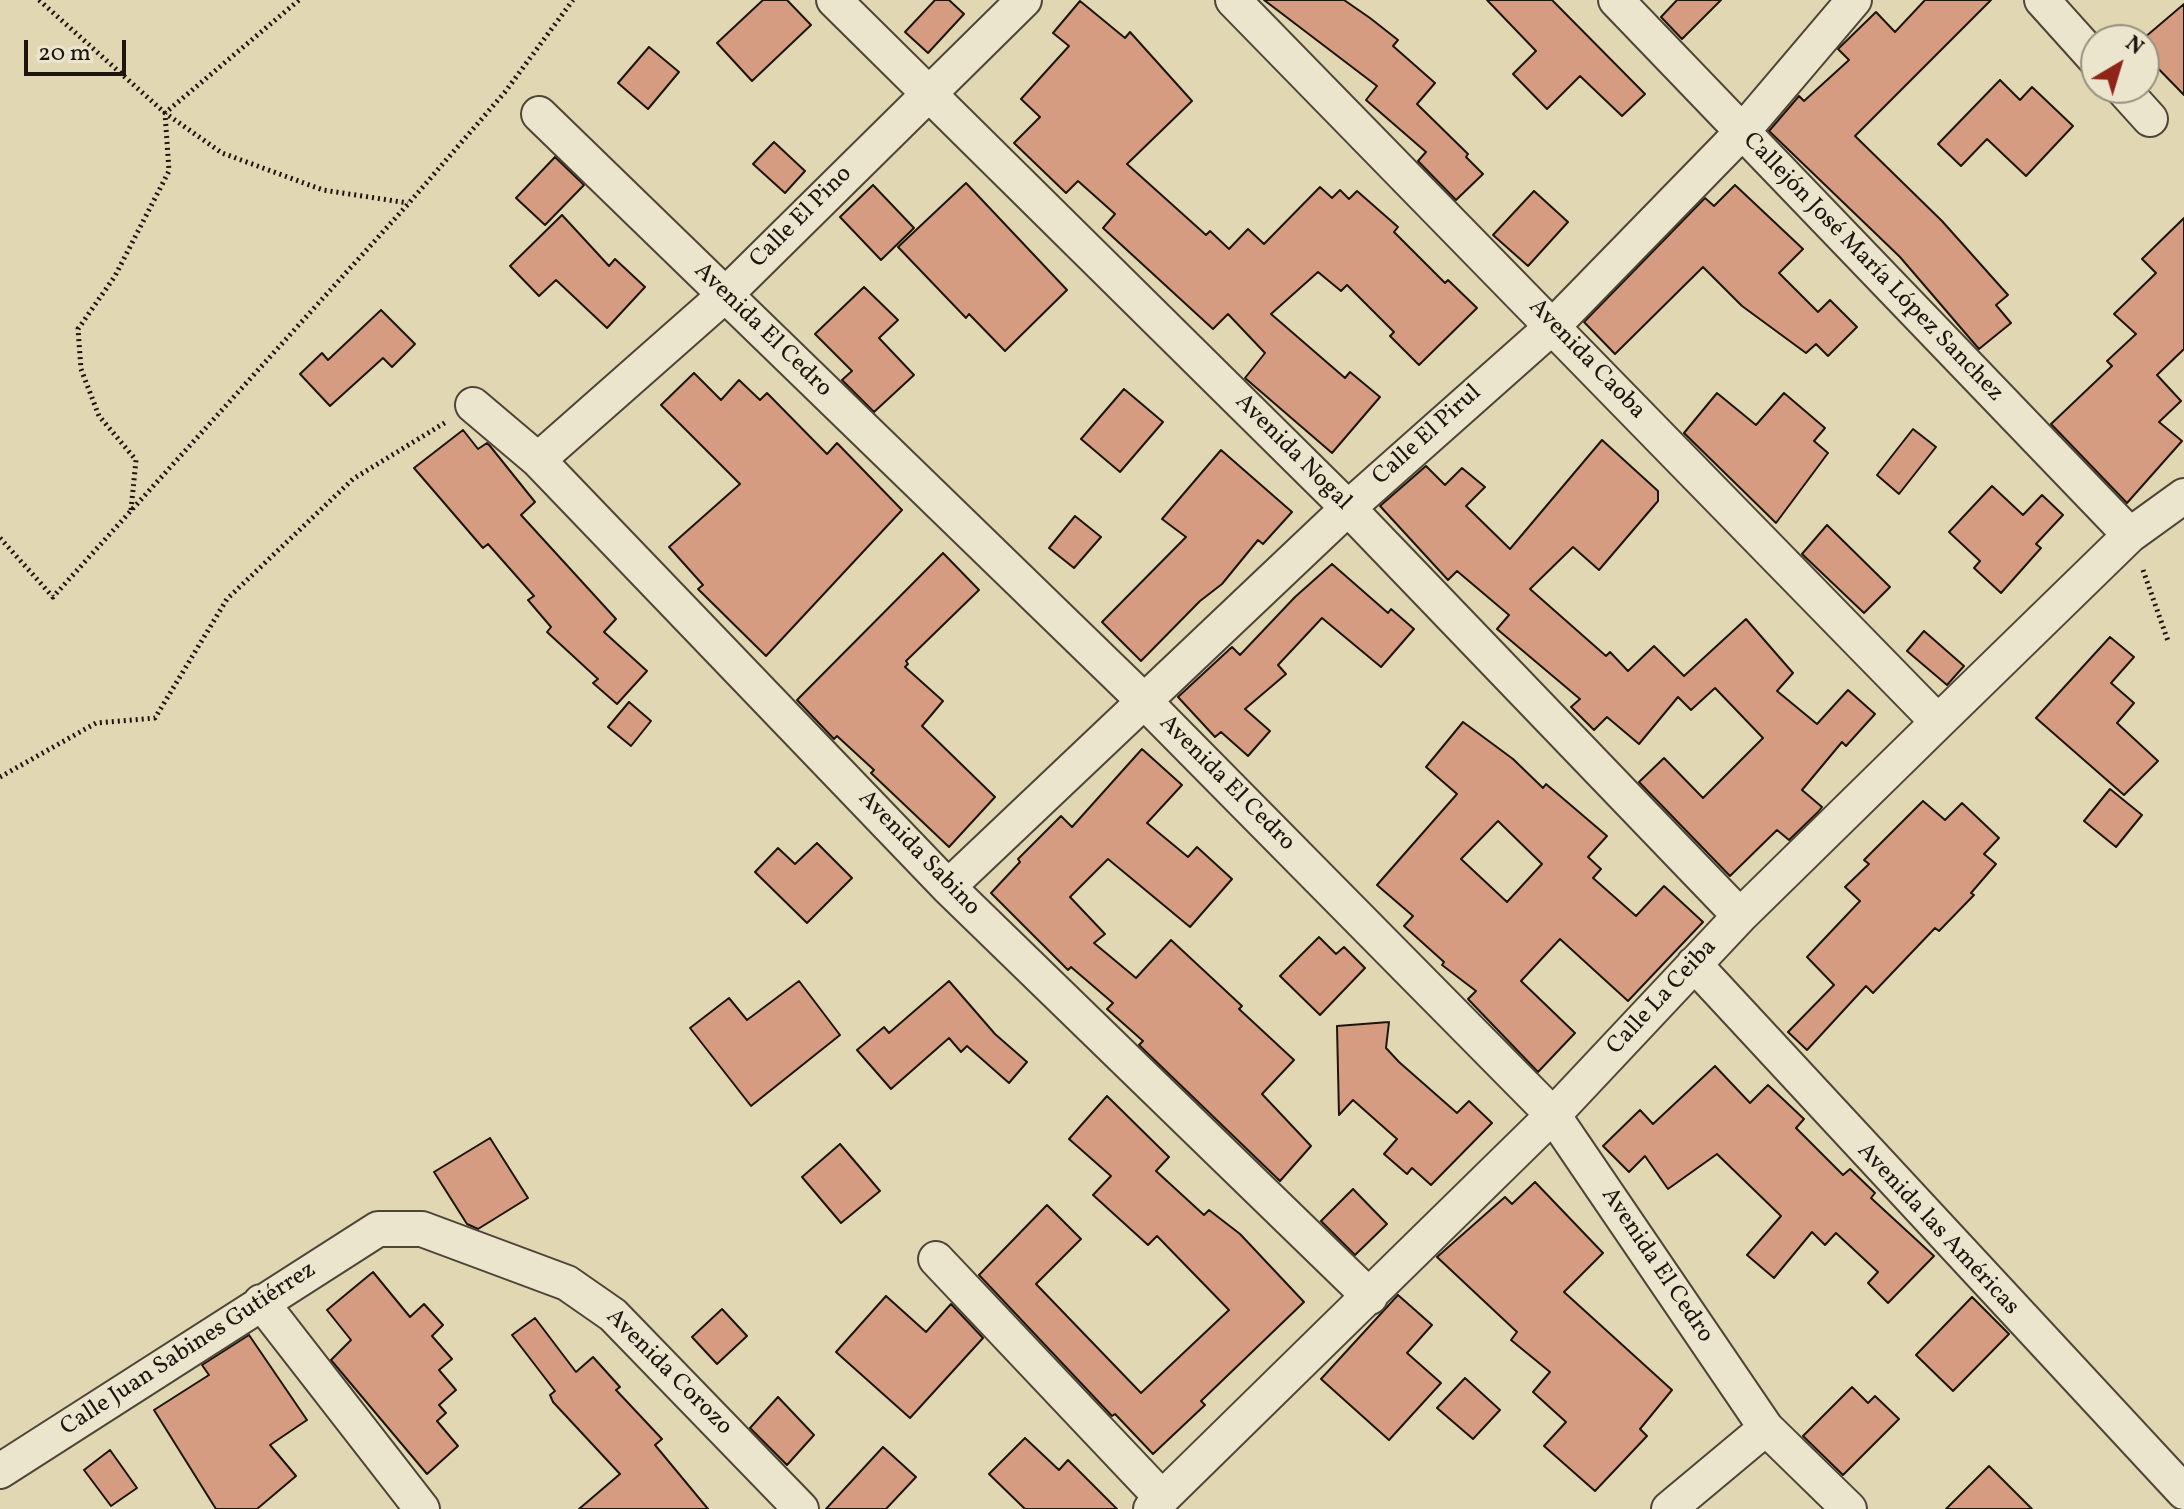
<!DOCTYPE html>
<meta charset="utf-8">
<style>
body{margin:0}
#map{position:relative;width:2184px;height:1509px;overflow:hidden;background:#e2d7b3;font-family:Vollkorn,serif}
canvas{display:block}
.north{position:absolute;left:2080px;top:24px;width:80px;height:80px;box-sizing:border-box;background:#ece5ce;border:2px solid #999180;border-radius:50%;rotate:38deg;font-size:22px;font-weight:700;line-height:32px;text-align:center;color:#1d140c}
.north::after{content:'';display:block;margin:auto;width:28px;height:36px;background:#8f2418;clip-path:polygon(50% 0,100% 100%,50% 72%,0 100%)}
.scale{position:absolute;left:24px;top:40px;width:102px;height:36px;box-sizing:border-box;border:4px solid #1d140c;border-top:0;padding-left:10px;font-size:24px;line-height:28px;white-space:nowrap;color:#1d140c;-webkit-text-stroke:6px #ece5ce;paint-order:stroke}
</style>
<div id="map">
<canvas width="2184" height="1509"></canvas>
<div class="north">N</div>
<div class="scale">20 m</div>
</div>
<script>
const g = document.querySelector('canvas').getContext('2d');
g.lineJoin = 'round';
function fillPath(path, color) {
  g.fillStyle = color;
  g.fill(path, 'evenodd');
}
function toPath(rows) {
  const path = new Path2D();
  for (const r of rows) {
    path.moveTo(r[0], r[1]);
    for (let i = 2; i < r.length; i += 2) path.lineTo(r[i], r[i + 1]);
  }
  return path;
}
function trace(path, color, width, dash) {
  g.strokeStyle = color;
  g.lineWidth = width;
  g.lineCap = dash ? 'butt' : 'round';
  g.setLineDash(dash || []);
  g.stroke(path);
}
function drawText(font, color, halo, rows, align = 'center') {
  g.font = font + ' Vollkorn,serif';
  g.lineWidth = 6;
  g.setLineDash([]);
  g.textBaseline = 'middle';
  g.strokeStyle = halo;
  g.fillStyle = color;
  for (const [text, x, y, turn = 0] of rows) {
    g.save();
    g.translate(x, y);
    g.rotate((+turn || 0) * Math.PI / 180);
    g.textAlign = isNaN(turn) ? turn : align;
    if (halo) g.strokeText(text, 0, 0);
    g.fillText(text, 0, 0);
    g.restore();
  }
}
const building = toPath([
 [763,0,787,0,811,25,752,81,717,43,763,0],
 [935,0,949,0,964,14,928,53,905,32,935,0],
 [1264,0,1344,0,1370,18,1398,40,1393,46,1435,83,1417,104,1468,154,1466,157,1483,174,1456,200,1418,161,1426,152,1366,100,1377,86,1264,0],
 [1487,0,1552,0,1645,94,1622,116,1580,76,1547,109,1513,74,1536,51,1487,0],
 [1677,0,1721,0,1682,39,1661,17,1677,0],
 [1925,0,1991,0,1855,136,1942,221,2008,295,1996,305,2011,323,1979,349,1900,257,1769,131,1799,96,1804,101,1849,60,1838,49,1876,12,1895,32,1925,0],
 [1080,1,1125,38,1130,32,1192,101,1127,164,1206,235,1210,231,1229,249,1248,229,1264,244,1320,187,1332,198,1340,190,1349,199,1357,191,1398,227,1394,232,1445,283,1448,280,1477,308,1419,365,1390,336,1394,332,1347,285,1341,291,1318,272,1271,314,1345,378,1350,372,1380,397,1332,453,1245,378,1265,353,1228,314,1213,329,1103,228,1115,214,1078,181,1066,193,1014,143,1040,117,1021,99,1069,46,1053,33,1080,1],
 [2184,4,2184,95,2144,54,2144,38,2184,4],
 [649,47,679,72,648,109,618,83,649,47],
 [2000,80,2020,100,2032,87,2073,126,2026,176,1987,139,1961,166,1938,144,2000,80],
 [774,142,805,171,785,193,753,164,774,142],
 [555,157,584,185,545,225,516,198,555,157],
 [966,183,1067,290,1005,351,969,314,966,318,898,247,966,183],
 [873,185,914,228,881,260,840,217,873,185],
 [1735,185,1803,249,1779,273,1818,312,1830,300,1857,327,1828,356,1816,344,1806,353,1742,306,1703,267,1615,354,1584,322,1705,198,1714,206,1735,185],
 [1534,191,1568,222,1528,266,1493,235,1534,191],
 [562,215,609,266,615,259,645,287,607,328,556,280,539,296,510,266,562,215],
 [2184,218,2184,349,2157,375,2181,401,2159,422,2182,441,2127,503,2051,424,2112,366,2107,361,2136,334,2114,314,2156,273,2142,259,2184,218],
 [864,287,898,320,879,338,914,375,874,412,842,380,852,371,815,334,864,287],
 [381,310,415,344,392,367,383,358,330,406,300,374,322,353,328,360,381,310],
 [694,373,721,400,739,380,760,400,767,393,827,454,837,443,902,510,766,656,698,589,703,585,669,547,740,484,661,405,694,373],
 [1124,389,1163,422,1120,472,1081,439,1124,389],
 [1717,393,1756,425,1784,393,1825,428,1814,441,1828,453,1776,523,1684,433,1717,393],
 [1913,429,1936,447,1899,494,1877,475,1913,429],
 [463,430,478,449,487,443,490,446,535,502,521,515,616,619,604,632,647,671,617,704,593,683,598,679,547,632,551,627,528,600,534,596,488,544,483,548,414,468,463,430],
 [1602,440,1658,491,1658,501,1599,570,1573,547,1530,589,1606,656,1610,652,1628,671,1654,646,1684,676,1746,619,1793,673,1777,691,1817,724,1848,690,1875,714,1846,746,1842,742,1802,790,1822,807,1818,812,1789,840,1777,830,1730,876,1639,782,1664,758,1703,798,1763,738,1715,688,1691,710,1678,697,1639,744,1607,717,1594,730,1571,707,1580,699,1497,629,1509,615,1457,571,1448,580,1380,506,1426,466,1445,485,1462,468,1485,487,1466,506,1510,549,1602,440],
 [1221,450,1292,512,1263,544,1258,540,1222,584,1200,601,1141,661,1102,622,1186,537,1162,519,1221,450],
 [1992,486,2023,515,2042,495,2063,515,2036,544,2041,548,2001,593,1974,568,1980,561,1949,532,1992,486],
 [1075,516,1101,537,1074,568,1049,548,1075,516],
 [1827,525,1890,587,1864,613,1802,554,1827,525],
 [943,553,979,590,906,661,908,664,905,667,943,701,922,726,995,797,949,847,871,773,874,770,837,736,834,739,797,700,943,553],
 [1332,564,1388,613,1391,609,1414,629,1381,667,1322,618,1278,665,1286,674,1245,709,1270,731,1248,756,1221,732,1215,737,1178,697,1232,647,1240,655,1295,597,1332,564],
 [1924,631,1964,666,1947,685,1907,651,1924,631],
 [2110,637,2134,657,2111,683,2134,703,2117,723,2158,761,2124,795,2036,718,2110,637],
 [629,702,651,721,631,746,608,727,629,702],
 [1463,722,1513,759,1543,788,1546,784,1607,836,1588,857,1601,869,1593,878,1636,916,1664,886,1703,922,1628,1001,1560,939,1521,981,1575,1033,1538,1072,1468,999,1476,991,1442,965,1444,962,1404,926,1413,916,1377,885,1457,794,1426,767,1463,722],
 [1498,821,1542,864,1507,902,1461,859,1498,821],
 [1142,749,1182,785,1147,823,1188,857,1197,847,1232,879,1190,927,1108,859,1070,897,1105,934,1094,943,1136,978,1171,940,1242,1006,1239,1009,1294,1060,1262,1094,1311,1146,1280,1181,1139,1045,1143,1041,1107,1009,1113,1003,1071,967,1068,970,991,893,1020,862,1018,859,1061,816,1072,827,1142,749],
 [2110,789,2142,815,2116,847,2084,821,2110,789],
 [1923,801,1945,820,1962,803,1999,838,1984,854,1996,864,1971,893,1974,895,1939,931,1935,928,1873,993,1866,986,1807,1050,1788,1032,1834,985,1807,957,1860,901,1845,887,1869,864,1864,860,1923,801],
 [817,843,852,878,807,923,755,872,778,848,795,864,817,843],
 [1319,937,1336,954,1344,947,1365,968,1320,1015,1280,976,1319,937],
 [799,981,840,1035,751,1106,690,1028,729,998,747,1020,799,981],
 [949,981,995,1034,1027,1062,1009,1083,967,1046,961,1052,949,1038,891,1089,857,1050,884,1027,889,1033,949,981],
 [1389,1022,1386,1048,1399,1062,1457,1113,1469,1101,1492,1123,1431,1185,1412,1168,1407,1174,1384,1154,1397,1139,1353,1100,1339,1115,1337,1026,1389,1022],
 [1715,1066,1750,1103,1768,1085,1804,1119,1796,1128,1843,1175,1850,1169,1875,1193,1871,1198,1934,1256,1888,1303,1868,1283,1878,1272,1836,1233,1825,1245,1812,1232,1774,1278,1747,1255,1781,1216,1717,1154,1668,1189,1645,1156,1629,1172,1603,1146,1640,1110,1653,1124,1715,1066],
 [1107,1096,1169,1157,1156,1171,1204,1215,1209,1210,1240,1234,1304,1302,1201,1401,1205,1405,1153,1454,1115,1414,1112,1416,979,1275,1047,1205,1081,1239,1036,1284,1141,1393,1229,1310,1157,1236,1148,1245,1093,1195,1111,1176,1069,1139,1107,1096],
 [490,1138,528,1198,478,1229,467,1224,434,1172,490,1138],
 [840,1144,880,1191,841,1223,802,1177,840,1144],
 [1535,1182,1603,1253,1564,1292,1672,1390,1640,1429,1647,1436,1595,1491,1544,1446,1566,1422,1533,1392,1550,1372,1511,1340,1517,1332,1437,1257,1505,1197,1512,1204,1535,1182],
 [1353,1189,1387,1224,1355,1255,1321,1221,1353,1189],
 [373,1272,410,1317,424,1304,443,1325,432,1336,452,1359,439,1370,456,1390,439,1405,446,1413,437,1421,458,1446,427,1474,331,1360,351,1340,327,1310,373,1272],
 [1398,1295,1432,1325,1407,1353,1441,1383,1389,1440,1321,1379,1398,1295],
 [886,1296,926,1332,951,1304,983,1338,910,1418,836,1352,886,1296],
 [1972,1297,2009,1334,1953,1391,1916,1355,1972,1297],
 [722,1309,747,1336,717,1364,692,1337,722,1309],
 [535,1318,576,1372,593,1357,620,1387,616,1390,662,1439,655,1445,708,1509,579,1509,620,1474,553,1402,550,1395,555,1391,512,1335,535,1318],
 [249,1335,307,1420,270,1445,296,1476,257,1509,216,1509,154,1410,209,1375,202,1365,249,1335],
 [1465,1378,1500,1410,1473,1439,1437,1408,1465,1378],
 [1852,1387,1868,1403,1875,1396,1899,1419,1843,1475,1803,1436,1852,1387],
 [778,1397,814,1435,787,1465,750,1428,778,1397],
 [1025,1438,1059,1470,1068,1460,1117,1509,1025,1509,989,1474,1025,1438],
 [883,1447,916,1477,886,1509,826,1509,883,1447],
 [110,1450,137,1488,111,1506,84,1470,110,1450],
 [1989,1466,2032,1509,1946,1509,1989,1466]
]);
fillPath(building, '#d59c81');
trace(building, '#1d140c', 2);
const minor = toPath([
 [834,0,1348,508,1740,916],
 [1233,0,1938,722],
 [1616,0,2130,535],
 [2042,0,2096,60],
 [2122,88,2150,119],
 [539,114,1145,702,1553,1115,1766,1428,1849,1509],
 [473,405,538,460,948,887,1370,1297],
 [538,460,725,295,1024,0],
 [948,887,1348,508,1553,326,1741,133,1854,0],
 [1694,964,2184,1492],
 [936,1259,1162,1498],
 [261,1302,422,1509],
 [0,1471,378,1229,422,1229,567,1283,613,1315,801,1509],
 [1151,1509,1553,1115,1740,916,1938,722,2130,535,2184,496],
 [1669,1509,1766,1428]
]);
trace(minor, '#4e4536', 38);
trace(toPath([
 [39,0,165,113,222,153,323,190,408,203],
 [131,510,136,460,99,416,81,369,78,329,115,276,169,171,165,113,299,0],
 [0,538,53,597,409,203,505,92,573,0],
 [2143,570,2168,641],
 [0,777,96,723,155,718,227,599,353,479,446,422]
]), '#1d140c', 5, [2, 4]);
trace(minor, '#ece5ce', 34);
drawText('24px', '#1d140c', '#ece5ce', [
 ["Calle El Pino",802,218,-45],
 ["Callejón José María López Sanchez",1872,268,46],
 ["Avenida El Cedro",762,331,44],
 ["Avenida Caoba",1586,360,46],
 ["Calle El Pirul",1428,436,-42],
 ["Avenida Nogal",1292,453,45],
 ["Avenida El Cedro",1226,784,45],
 ["Avenida Sabino",918,854,46],
 ["Calle La Ceiba",1663,998,-47],
 ["Avenida las Américas",1937,1230,47],
 ["Avenida El Cedro",1656,1266,56],
 ["Calle Juan Sabines Gutiérrez",189,1350,-33],
 ["Avenida Corozo",668,1373,45]
]);
</script>
